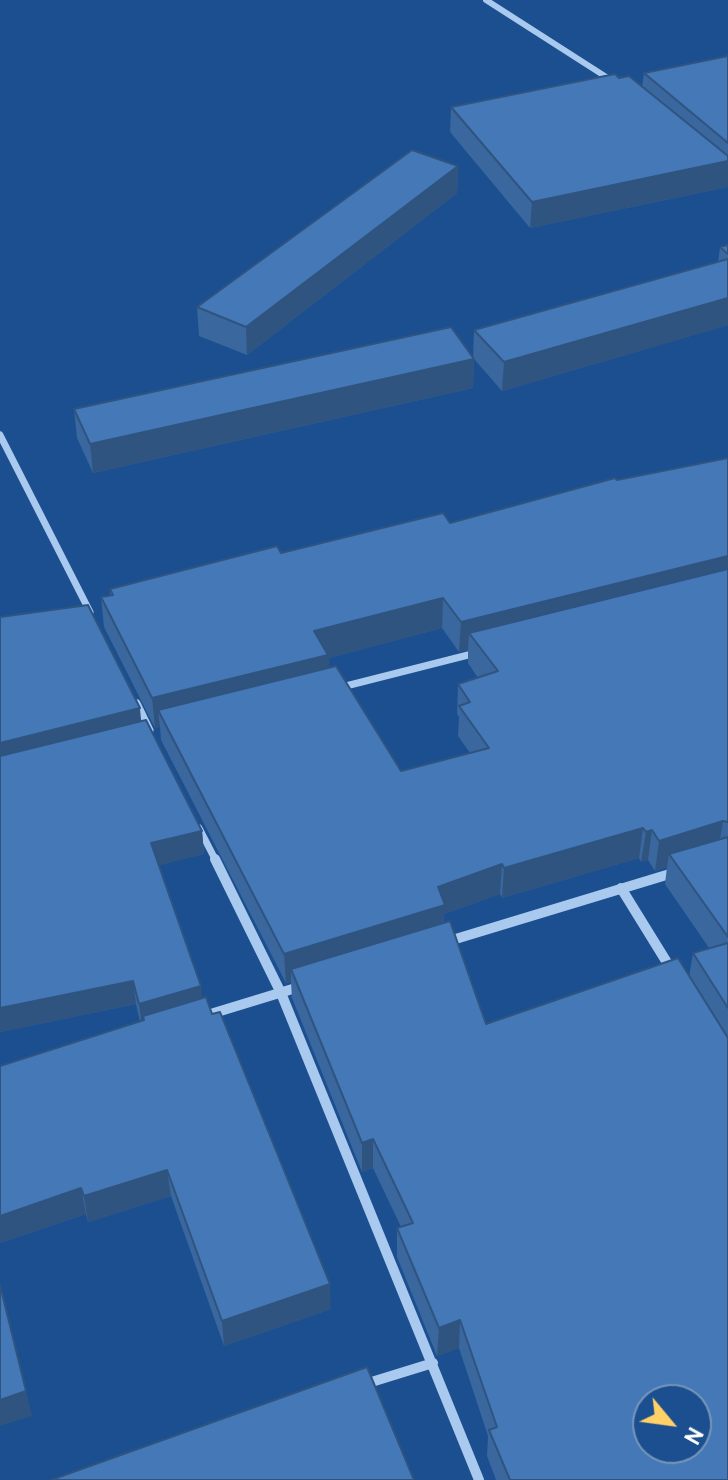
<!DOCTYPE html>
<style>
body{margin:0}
#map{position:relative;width:728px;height:1480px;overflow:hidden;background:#1b4f8f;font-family:Overpass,sans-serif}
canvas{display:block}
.north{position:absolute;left:632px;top:1384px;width:80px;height:80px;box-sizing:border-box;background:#1b4f8f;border:2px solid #7695bc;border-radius:50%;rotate:119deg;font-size:22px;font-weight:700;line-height:32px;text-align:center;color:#fff}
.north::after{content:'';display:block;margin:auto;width:28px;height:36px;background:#ffd166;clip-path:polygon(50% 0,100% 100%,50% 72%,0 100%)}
</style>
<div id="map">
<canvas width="728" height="1480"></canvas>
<div class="north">N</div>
</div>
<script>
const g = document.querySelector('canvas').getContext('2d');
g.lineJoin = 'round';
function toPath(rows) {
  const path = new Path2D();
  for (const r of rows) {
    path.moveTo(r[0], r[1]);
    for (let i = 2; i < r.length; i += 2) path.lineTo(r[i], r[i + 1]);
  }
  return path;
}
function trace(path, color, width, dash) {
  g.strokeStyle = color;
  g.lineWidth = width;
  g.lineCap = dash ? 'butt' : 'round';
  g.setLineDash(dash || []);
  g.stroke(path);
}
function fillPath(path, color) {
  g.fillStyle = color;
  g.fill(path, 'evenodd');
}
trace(toPath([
 [486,0,614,82]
]), '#a9c9ee', 6);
trace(toPath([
 [0,435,90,612],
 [338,688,476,653],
 [137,703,150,730],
 [199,828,216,861]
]), '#a9c9ee', 7);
trace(toPath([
 [215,859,281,993,479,1480],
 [621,888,671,969],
 [449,941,673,873],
 [204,1016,299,987],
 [365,1384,433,1363]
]), '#a9c9ee', 10);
fillPath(toPath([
 [728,56,728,187,530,228,450,132,451,107,619,78,642,87,644,73],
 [458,166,457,193,247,355,199,336,197,307],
 [728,245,728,325,502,391,474,359,473,388,93,473,77,438,74,409,473,358,474,330,718,262,720,247],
 [728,458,728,1480,496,1480,487,1456,488,1436,459,1348,437,1356,397,1257,397,1228,401,1227,373,1168,362,1172,292,998,291,982,286,983,161,740,160,727,155,728,104,627,101,597,110,596,110,589,281,553,450,523,617,480],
 [442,628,459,652,468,650,468,663,478,678,458,684,457,714,459,717,458,736,470,753,401,771,329,668,329,658],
 [639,858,641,862,648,860,655,871,667,867,665,884,709,948,693,953,689,977,486,1024,444,922,444,914,500,894,502,898],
 [141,721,202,831,204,854,158,865,202,998,212,1014,331,1309,224,1346,171,1196,88,1222,86,1214,0,1243,140,1022,136,1004,0,1032]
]), '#3a679d');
fillPath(toPath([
 [728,161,728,187,530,228,532,202],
 [458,166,457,193,247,355,246,327],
 [728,298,728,325,502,391,504,362],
 [474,359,473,388,93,473,90,444],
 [728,556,728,575,469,633,468,650,459,652,461,622],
 [443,598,442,628,329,658,329,685,158,710,160,727,155,728,152,698,314,631],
 [140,708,142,732,0,767,0,743],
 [723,821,718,851,669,854,667,867,655,871,659,841],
 [643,828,639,858,502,898,504,868],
 [652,830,648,860,641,862,646,832],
 [202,831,204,854,153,867,151,843],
 [502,864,500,894,444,914,443,935,291,969,291,982,286,983,284,954,438,887],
 [133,981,136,1004,0,1032,0,1008],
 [201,986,203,1009,142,1027,139,1004],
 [373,1139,373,1168,362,1172,362,1143],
 [167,1170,171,1196,88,1222,84,1196],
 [81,1188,86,1214,0,1243,0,1216],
 [330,1284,331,1309,224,1346,222,1321],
 [460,1320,459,1348,437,1356,439,1328],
 [26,1391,32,1416,0,1426,0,1400]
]), '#305480');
const building = toPath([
 [728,56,728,143,644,73,728,56],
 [615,74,619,78,629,76,728,156,728,161,532,202,451,107,615,74],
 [412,150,458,166,246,327,197,307,412,150],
 [728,245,728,254,720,247,728,245],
 [728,259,728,298,504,362,474,330,728,259],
 [451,327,474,359,90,444,74,409,451,327],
 [728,458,728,556,461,622,443,598,314,631,328,655,152,698,101,597,113,595,110,589,277,546,281,553,443,513,450,523,615,478,617,480,728,458],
 [728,569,728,822,723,821,659,841,652,830,646,832,643,828,504,868,502,864,438,887,445,905,284,954,158,710,336,666,401,771,489,748,459,706,470,702,458,684,498,671,469,633,728,569],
 [88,605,140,708,0,743,0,617,88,605],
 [146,720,202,831,151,843,201,986,139,1004,133,981,0,1008,0,756,146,720],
 [728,837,728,937,669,854,728,837],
 [450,921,486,1024,678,958,728,1038,728,1480,510,1480,489,1430,497,1427,460,1320,439,1328,397,1228,413,1223,373,1139,362,1143,291,969,450,921],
 [648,1400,696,1400,696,1448,648,1448,648,1400],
 [728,943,728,1008,693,953,728,943],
 [206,997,212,1014,220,1012,330,1284,222,1321,167,1170,84,1196,81,1188,0,1216,0,1066,144,1020,143,1016,206,997],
 [0,1285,26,1391,0,1400,0,1285],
 [367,1367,414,1480,51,1480,367,1367]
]);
fillPath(building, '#4478b7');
trace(building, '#305480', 2);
</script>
